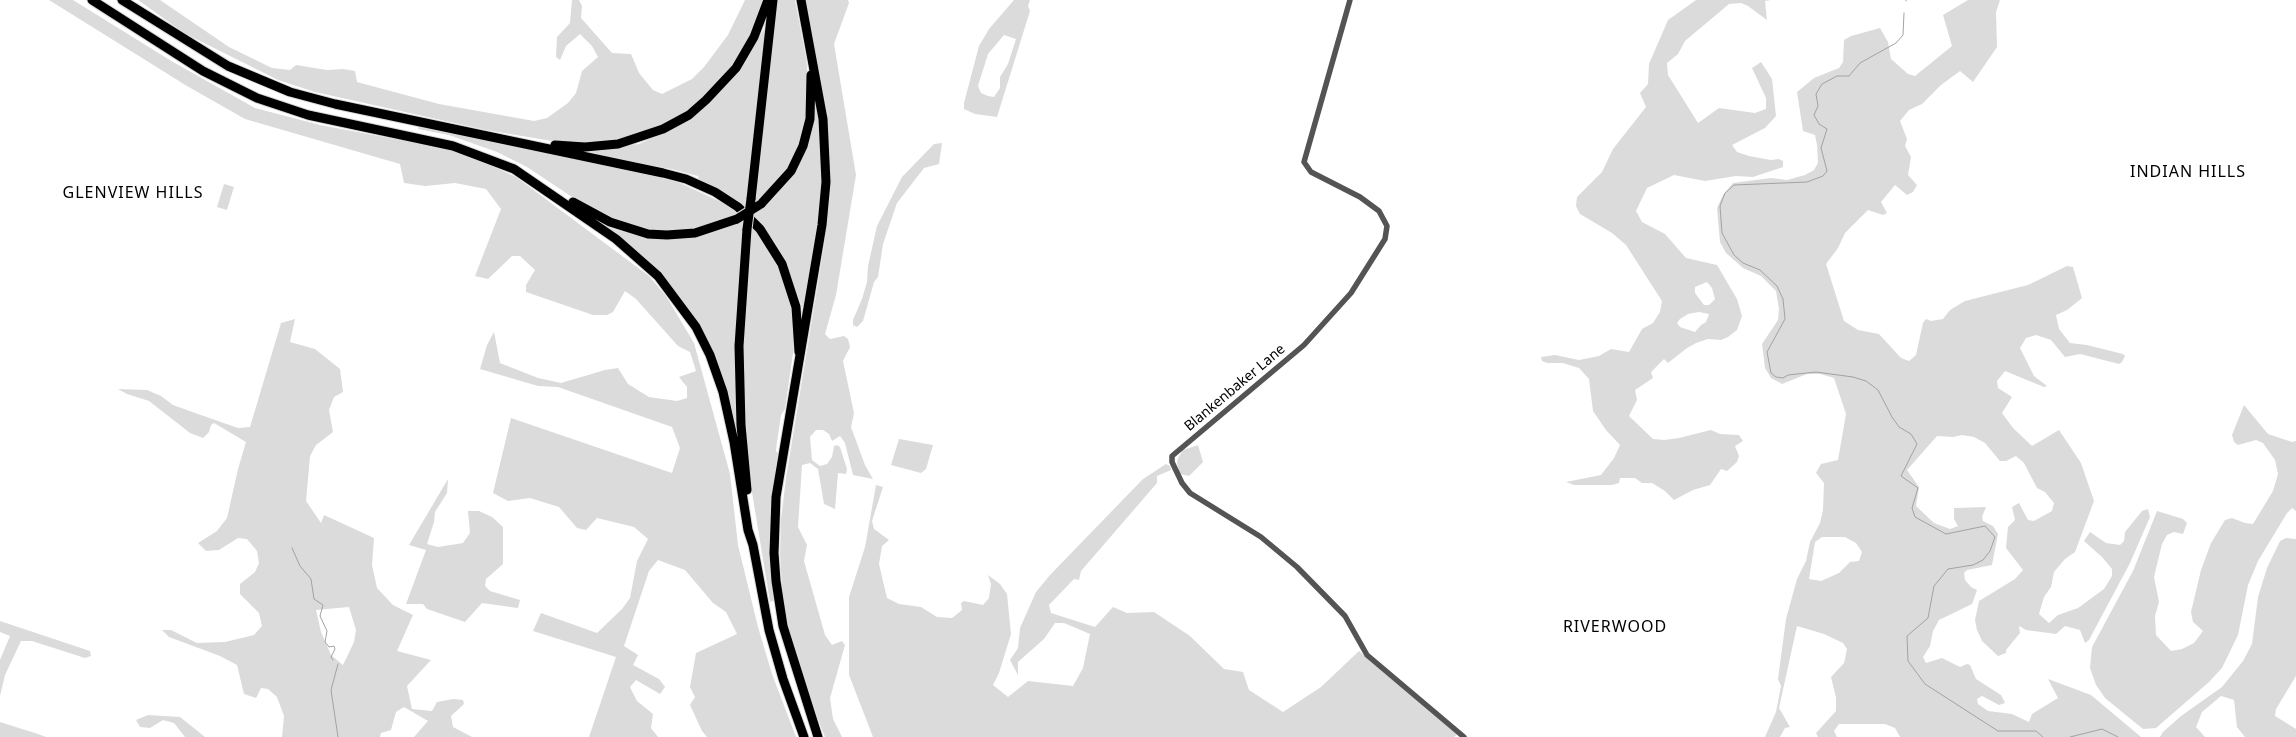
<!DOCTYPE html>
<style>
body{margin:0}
canvas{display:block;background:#fff}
</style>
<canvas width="2296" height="737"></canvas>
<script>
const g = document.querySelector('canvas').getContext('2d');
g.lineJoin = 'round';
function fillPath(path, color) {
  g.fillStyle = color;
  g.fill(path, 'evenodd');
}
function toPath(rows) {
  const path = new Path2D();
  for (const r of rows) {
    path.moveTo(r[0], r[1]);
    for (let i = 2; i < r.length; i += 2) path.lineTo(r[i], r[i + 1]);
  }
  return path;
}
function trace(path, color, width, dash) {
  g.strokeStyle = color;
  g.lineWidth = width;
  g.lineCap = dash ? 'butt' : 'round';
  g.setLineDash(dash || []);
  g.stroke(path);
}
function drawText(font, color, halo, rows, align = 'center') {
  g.font = font + ' "Noto Sans",sans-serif';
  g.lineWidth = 4;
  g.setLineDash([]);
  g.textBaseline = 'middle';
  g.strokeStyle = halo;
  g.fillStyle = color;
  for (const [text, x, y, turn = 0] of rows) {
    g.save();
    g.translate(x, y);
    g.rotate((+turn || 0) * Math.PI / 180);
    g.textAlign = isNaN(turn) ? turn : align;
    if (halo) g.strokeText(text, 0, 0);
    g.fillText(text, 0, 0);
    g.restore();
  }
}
fillPath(toPath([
 [49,0,73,0,173,62,255,108,320,125,459,151,516,177,649,276,666,296,694,343,730,474,738,545,758,627,772,674,796,737,707,737,702,731,690,705,695,697,690,687,696,653,737,634,726,612,713,603,685,570,658,560,649,571,624,646,638,655,633,665,659,679,665,687,660,694,636,680,630,687,637,701,653,714,651,728,658,737,589,737,616,657,533,631,541,613,597,633,622,609,630,598,637,561,648,539,634,527,597,518,586,530,577,528,559,507,530,498,508,501,493,493,511,418,672,473,680,448,672,427,558,387,538,386,480,369,487,345,494,332,500,363,538,378,561,383,605,370,618,368,628,384,649,397,677,401,687,398,687,387,679,377,696,371,690,352,678,346,636,299,625,291,613,312,607,315,593,315,526,292,526,285,535,270,520,256,512,256,488,279,475,276,501,209,486,189,455,183,425,186,404,183,400,164,245,119,187,86],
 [138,0,160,0,229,47,272,68,290,70,296,65,327,70,343,69,355,71,357,82,439,104,534,121,547,118,568,103,576,93,582,71,598,57,592,46,580,34,566,46,560,60,556,57,557,37,570,23,572,0,579,0,582,6,581,18,612,53,631,54,639,73,653,90,662,94,692,79,704,67,728,35,745,0,763,0,747,41,730,71,709,94,677,119,627,140,588,145,558,142,486,130,315,92,278,80,184,33],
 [777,0,795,0,806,58,809,87,804,136,785,175,754,205],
 [804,0,848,0,849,3,834,44,856,175,836,295,825,334,830,339,844,336,848,339,850,347,843,361,854,413,851,427,865,465,873,479,853,475,845,443,840,436,832,441,829,434,823,430,816,430,810,437,812,460,820,466,827,464,832,457,834,446,837,445,840,447,847,469,846,474,838,473,835,509,824,504,818,469,810,463,802,465,798,527,807,545,804,561,825,635,832,645,842,641,845,645,830,698,833,719,842,737,825,737,796,663,783,601,780,555,781,519,786,478,825,240,829,195,828,116],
 [1014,0,1030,0,1028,6,1030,11,997,117,975,114,964,109,964,103,979,46,989,29],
 [1004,35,1016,39,1008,64,1000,77,1000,88,994,97,988,96,981,93,978,86,988,54],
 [1696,0,1771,0,1765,1,1767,20,1748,6,1741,3,1729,4,1685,41,1678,54,1667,63,1668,75,1698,123,1719,108,1755,113,1766,109,1766,98,1752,68,1761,62,1772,79,1776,116,1765,128,1732,145,1737,152,1749,156,1771,160,1779,159,1783,161,1783,167,1753,177,1736,176,1705,181,1674,175,1647,188,1636,211,1642,222,1665,234,1686,258,1717,265,1737,299,1742,316,1737,330,1728,337,1721,340,1708,339,1696,343,1687,348,1668,363,1664,359,1651,372,1653,378,1635,390,1637,400,1629,416,1653,439,1664,440,1679,438,1711,430,1720,434,1739,435,1743,441,1735,446,1739,456,1737,462,1727,471,1721,469,1710,485,1693,490,1674,500,1665,491,1652,483,1642,483,1635,478,1620,478,1619,483,1612,485,1574,485,1566,482,1601,475,1614,458,1620,445,1606,430,1593,411,1589,379,1579,368,1563,363,1547,363,1542,361,1541,357,1555,355,1579,360,1599,356,1611,349,1629,352,1642,329,1653,323,1660,312,1662,301,1626,245,1612,233,1580,214,1576,206,1577,197,1602,172,1613,149,1646,107,1640,93,1648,84,1649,64,1668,20],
 [1707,282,1712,288,1715,299,1709,305,1704,305,1695,293,1695,287],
 [1699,312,1709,314,1706,322,1701,325,1695,332,1680,327,1677,323,1680,319,1688,314],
 [1968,0,2000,0,1996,12,1997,47,1973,82,1960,71,1941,85,1922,104,1909,110,1900,121,1907,139,1905,146,1911,157,1908,175,1917,185,1913,192,1907,195,1895,185,1881,202,1887,213,1883,215,1868,210,1845,233,1838,248,1826,264,1844,321,1858,330,1879,334,1901,358,1909,361,1916,355,1923,323,1926,319,1931,321,1943,319,1950,310,1965,301,2028,285,2067,266,2073,267,2082,298,2067,310,2056,315,2059,329,2070,343,2087,345,2123,354,2125,356,2122,362,2119,364,2080,354,2065,357,2051,340,2036,335,2026,338,2020,348,2034,376,2047,386,2044,387,2005,371,1997,381,1998,388,2012,397,2002,413,2013,428,2032,446,2059,430,2081,463,2094,501,2075,552,2065,559,2054,572,2051,587,2044,597,2039,614,2049,623,2058,615,2078,608,2104,589,2112,576,2112,569,2102,557,2084,541,2090,532,2106,543,2120,545,2124,541,2125,532,2142,511,2148,509,2150,517,2130,563,2089,640,2085,643,2080,630,2065,626,2056,634,2026,630,2019,626,2020,633,2006,650,2006,653,1998,656,1982,641,1977,630,1975,620,1979,601,2015,579,2023,570,2006,548,2008,527,2015,520,2012,507,2019,503,2028,520,2034,521,2052,511,2054,503,2045,492,2037,488,2024,463,2016,456,2006,461,2000,461,1985,443,1974,437,1962,435,1953,437,1937,436,1907,470,1919,487,1916,506,1934,523,1950,529,1958,526,1954,519,1954,508,1986,507,1982,517,1983,521,1993,526,1998,534,1992,565,1967,570,1964,573,1965,580,1971,587,1977,590,1972,604,1939,620,1933,631,1930,646,1923,657,1926,663,1942,658,1960,667,1967,664,1970,665,1976,679,2001,695,2005,703,1999,705,1982,696,1977,699,1978,704,1988,711,2012,714,2029,722,2032,714,2058,698,2048,679,2091,695,2141,737,1900,737,1895,728,1885,724,1839,724,1834,731,1837,737,1818,737,1816,733,1836,711,1836,697,1831,677,1844,663,1847,649,1843,643,1824,634,1797,626,1779,708,1790,727,1785,728,1780,737,1765,737,1776,712,1781,686,1778,679,1786,619,1797,579,1806,561,1810,542,1820,523,1823,510,1824,483,1816,473,1821,464,1838,460,1846,414,1834,378,1820,374,1807,374,1782,384,1771,378,1765,368,1762,344,1778,320,1779,309,1776,291,1761,276,1743,268,1726,253,1720,242,1717,208,1723,195,1733,183,1771,178,1787,180,1805,175,1814,170,1818,163,1817,145,1815,135,1803,131,1797,92,1814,78,1839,68,1843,62,1844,40,1851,36,1880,28,1888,42,1891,59,1908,74,1915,76,1952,46,1943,15],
 [1822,537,1845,537,1856,543,1862,552,1859,561,1850,562,1839,573,1821,581,1809,579,1815,542],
 [765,27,746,208,730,196,699,180,698,176,671,169,580,153,580,150,639,144,679,126,698,113,745,63],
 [815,94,821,120,821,198,804,306,802,307,786,261,774,241,753,215,775,197,795,171,814,119],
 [418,127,613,166,659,177,680,183,721,202,725,202,739,214,709,228,657,232,616,222,578,201,527,167,497,152,449,135,418,129],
 [942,143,939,164,924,168,897,203,883,244,878,277,874,282,863,321,857,327,853,325,853,320,862,299,867,282,868,266,877,226,902,177,934,144],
 [224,184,234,187,227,210,217,207],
 [745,220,738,284,735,344,736,407,740,457,733,422,692,315,653,266,609,228,647,238,678,239,709,234],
 [752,224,775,256,792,308,795,340,785,409,781,415,777,442,776,451,778,453,771,504,769,546,775,600,770,602,750,480,744,392,744,332],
 [295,319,290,342,315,349,340,369,343,392,334,397,329,410,333,432,316,445,310,456,306,501,321,523,324,515,374,538,372,565,377,588,393,605,413,615,397,651,431,660,407,686,412,709,432,711,437,702,453,699,463,700,464,704,451,716,453,727,472,737,414,737,428,721,404,707,396,712,391,730,381,733,380,737,282,737,284,716,277,697,268,689,261,688,256,698,244,694,237,665,220,656,169,637,162,630,171,630,197,643,225,642,254,635,262,626,259,613,240,594,240,584,255,572,259,563,257,551,247,539,238,538,219,550,206,551,198,543,217,531,227,518,238,469,246,442,214,423,211,425,209,432,203,438,190,433,149,401,127,394,118,389,147,390,161,396,173,405,198,414,238,428,250,427,281,323],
 [349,607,356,630,354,642,343,665,331,655,321,632,316,610],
 [2244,405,2268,434,2292,442,2296,441,2296,511,2292,508,2287,513,2258,561,2248,585,2238,635,2222,668,2209,682,2156,728,2143,729,2105,698,2096,685,2090,668,2092,647,2133,571,2157,511,2183,519,2187,523,2183,534,2174,532,2167,535,2162,544,2154,577,2159,602,2155,616,2156,635,2171,651,2182,649,2194,643,2203,631,2193,622,2191,612,2201,570,2211,543,2225,520,2232,518,2245,523,2253,524,2273,491,2278,474,2275,460,2263,443,2256,440,2238,445,2234,442,2232,435],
 [899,439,933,445,926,469,921,473,891,465],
 [1198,445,1203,462,1189,476,1180,474,1177,463,1178,458,1183,450],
 [1166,464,1170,466,1171,470,1157,476,1157,483,1081,571,1079,580,1074,579,1049,605,1051,613,1095,627,1113,607,1127,613,1154,612,1190,636,1224,669,1243,672,1249,690,1283,712,1321,687,1359,651,1457,735,1454,737,873,737,849,675,849,597,865,547,876,485,883,487,872,521,874,529,889,540,882,546,879,564,887,598,899,604,921,607,937,617,952,618,962,610,961,603,964,601,983,605,989,598,991,584,988,575,1000,584,1007,594,1011,634,999,673,993,685,1008,697,1028,681,1073,686,1083,668,1090,634,1064,623,1055,623,1044,639,1018,662,1018,675,1010,660,1018,648,1020,628,1036,592,1050,575,1143,479],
 [448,479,447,493,435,512,434,522,427,544,438,547,463,543,470,533,468,511,479,511,492,517,503,527,503,564,486,579,485,586,490,591,520,600,518,608,482,603,465,622,427,609,423,604,406,604,426,550,409,545],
 [2286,538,2296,539,2296,676,2276,709,2275,716,2296,729,2296,737,2245,737,2237,727,2234,700,2221,696,2202,712,2196,727,2205,737,2160,737,2163,732,2181,716,2222,687,2243,661,2252,644,2258,597,2267,568,2280,541],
 [0,621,90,651,91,656,85,658,32,641,21,641,5,675,0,696,0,660,10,636,0,632],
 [148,715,180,717,205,737,185,737,174,723,163,720,150,728,140,727,136,720],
 [0,722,38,734,46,737,0,737]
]), '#dbdbdb');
trace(toPath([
 [1906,1,1906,0],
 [1904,13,1903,35,1896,43,1860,63,1849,76,1837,76,1822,84,1816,94,1818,106,1814,115,1819,124,1827,129,1821,148,1827,171,1823,176,1807,182,1734,185,1725,193,1720,206,1722,233,1734,255,1743,263,1760,270,1777,286,1783,299,1785,319,1767,352,1771,373,1776,377,1783,378,1788,375,1816,372,1853,377,1866,381,1878,390,1892,417,1899,427,1911,434,1917,444,1901,476,1918,488,1912,508,1915,517,1946,534,1985,526,1995,537,1990,551,1983,560,1973,565,1948,569,1934,586,1928,618,1907,636,1908,661,1925,684,1998,731,2036,731,2043,737],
 [292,548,300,566,311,579,314,599,323,605,320,616,327,631,325,642,329,647,334,646,335,649,331,657,333,660],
 [338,664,331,690,338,737],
 [2070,737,2102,729,2118,737]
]), '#a2a2a2', 1);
const motorway = toPath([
 [92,0,203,71,257,98,308,115,453,146,514,169,616,239,658,276,696,327,710,355,723,392,734,442,748,530,753,545,769,630,783,679,804,737],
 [122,0,228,66,290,92,335,104,663,173,686,179,715,192,738,207,760,229,782,264,796,307,799,352],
 [801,0,823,119,826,182,822,225,776,497,774,553,776,581,783,626,818,737],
 [555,145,585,147,618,144,663,129,689,115,706,100,736,68,754,37,768,0],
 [751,199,773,0],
 [573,202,610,222,648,234,667,235,695,233,737,219],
 [761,204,791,171,803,146,810,119,811,75],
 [747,490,741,425,739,346,747,229]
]);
trace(motorway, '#dbdbdb', 11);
trace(toPath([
 [1350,0,1304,162,1311,172,1360,197,1379,211,1387,226,1385,239,1351,293,1304,345,1172,456,1172,462,1182,483,1190,493,1261,537,1297,567,1345,616,1367,655,1464,737]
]), '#545454', 5.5);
trace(motorway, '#000', 9);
const motorwayBridge = toPath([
 [737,219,761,204],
 [747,229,751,199]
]);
trace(motorwayBridge, '#dbdbdb', 11, []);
trace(motorwayBridge, '#000', 9);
drawText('14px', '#000', '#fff', [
 ["Blankenbaker Lane",1235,388,-40]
]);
g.letterSpacing = '1px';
drawText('16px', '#000', '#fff', [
 ["INDIAN HILLS",2188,172],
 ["GLENVIEW HILLS",133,193],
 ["RIVERWOOD",1615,627]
]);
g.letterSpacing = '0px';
</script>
